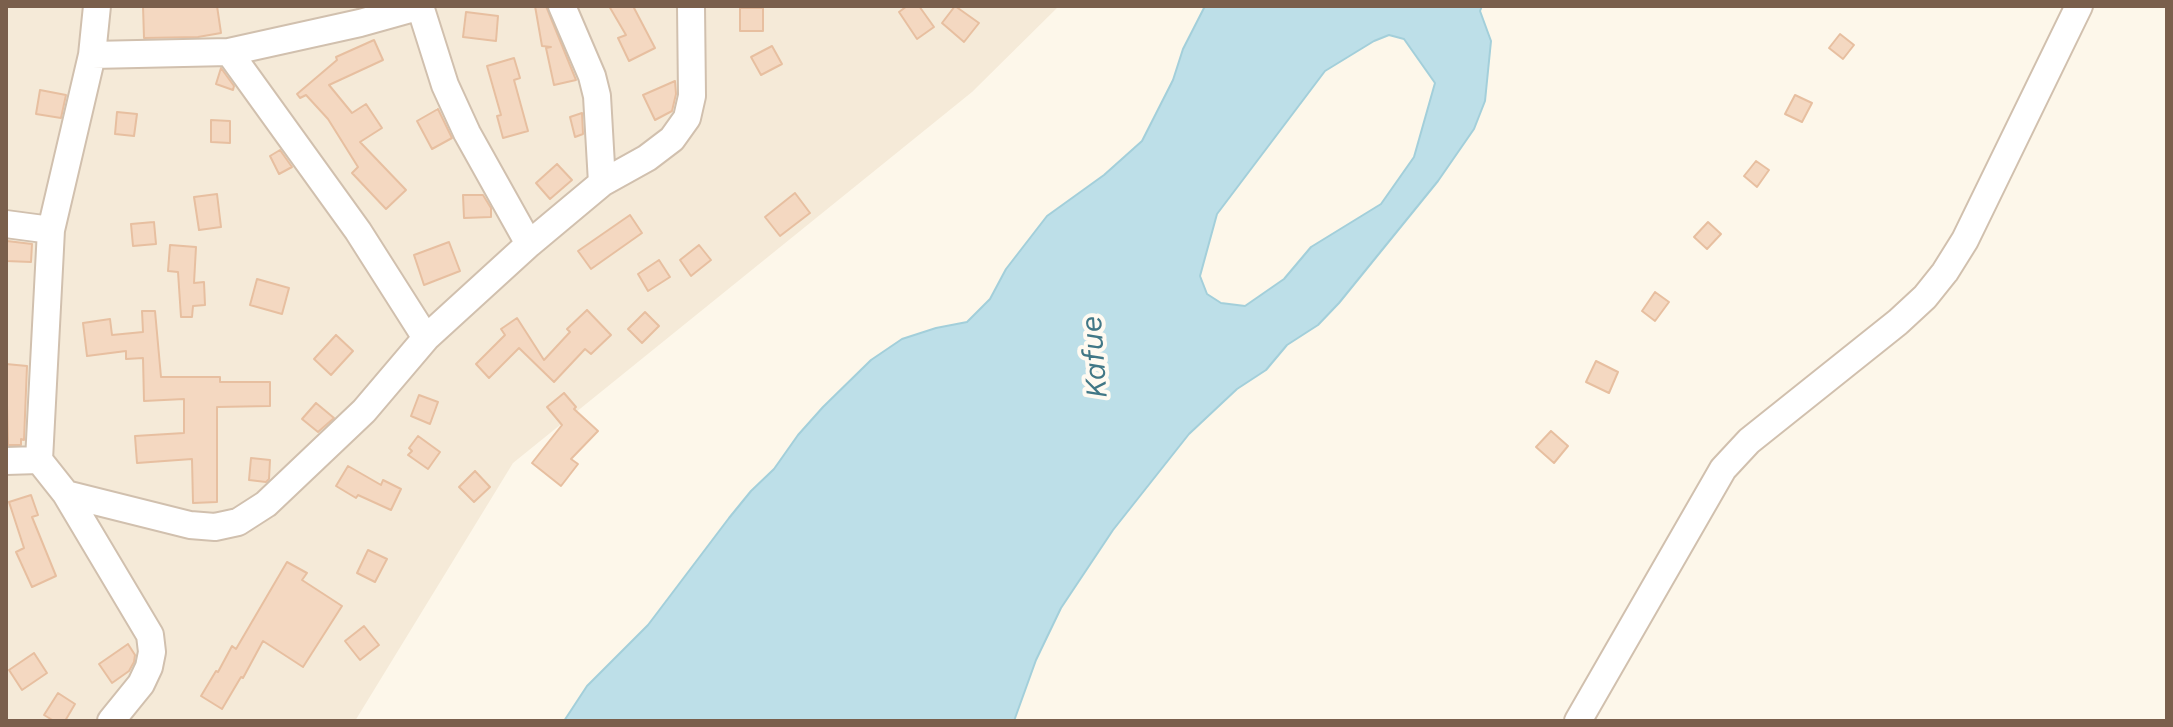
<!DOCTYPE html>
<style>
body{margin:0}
#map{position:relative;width:2173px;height:727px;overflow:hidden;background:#fdf7ea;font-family:"Work Sans",sans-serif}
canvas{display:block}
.frame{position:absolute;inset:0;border:8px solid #7a5f4c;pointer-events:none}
</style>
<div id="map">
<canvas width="2173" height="727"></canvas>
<div class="frame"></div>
</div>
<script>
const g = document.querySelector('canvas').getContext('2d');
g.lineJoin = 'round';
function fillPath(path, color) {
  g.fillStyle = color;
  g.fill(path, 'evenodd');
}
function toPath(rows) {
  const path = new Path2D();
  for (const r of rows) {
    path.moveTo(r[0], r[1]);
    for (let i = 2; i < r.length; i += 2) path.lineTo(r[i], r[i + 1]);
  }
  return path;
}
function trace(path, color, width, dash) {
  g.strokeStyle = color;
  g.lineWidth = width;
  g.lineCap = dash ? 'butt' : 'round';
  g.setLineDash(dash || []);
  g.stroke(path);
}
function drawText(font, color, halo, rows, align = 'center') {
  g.font = font + ' "Work Sans",sans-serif';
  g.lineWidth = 8;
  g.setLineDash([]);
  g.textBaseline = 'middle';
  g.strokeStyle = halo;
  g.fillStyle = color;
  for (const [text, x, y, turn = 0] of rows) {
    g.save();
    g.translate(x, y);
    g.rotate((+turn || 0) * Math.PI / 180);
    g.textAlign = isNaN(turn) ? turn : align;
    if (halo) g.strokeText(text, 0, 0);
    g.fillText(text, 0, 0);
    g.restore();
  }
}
fillPath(toPath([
 [6,6,1059,6,972,92,513,463,355,721,6,721]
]), '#f5ead8');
const water = toPath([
 [1205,6,1482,6,1480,11,1491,41,1485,101,1474,129,1438,181,1339,303,1318,325,1287,345,1266,370,1237,389,1189,434,1113,530,1061,608,1036,660,1014,721,564,721,587,686,648,625,729,518,751,491,774,469,798,435,823,407,871,360,902,339,936,328,967,322,990,299,1006,269,1047,216,1104,175,1142,141,1173,80,1183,49,1205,6],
 [1389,35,1404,39,1435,83,1414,157,1381,204,1311,247,1284,279,1245,306,1221,303,1207,294,1200,276,1217,214,1325,71,1374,41,1389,35]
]);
fillPath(water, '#bddfe8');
trace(water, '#a3cfda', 2);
const building = toPath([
 [143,6,217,6,221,33,198,37,144,38,143,6],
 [535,6,546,6,576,80,554,85,546,48,551,47,542,46,535,6],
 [609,6,633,6,655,48,629,61,618,38,626,35,609,6],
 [907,6,919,6,934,27,917,39,899,12,907,6],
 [955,6,979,23,964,42,942,23,955,6],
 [740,8,763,8,763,31,740,31,740,8],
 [466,12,498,16,496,41,463,37,466,12],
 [1840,34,1854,45,1843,59,1829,48,1840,34],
 [374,40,383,60,329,85,352,113,366,104,382,128,360,142,406,190,386,209,352,173,358,167,328,119,306,95,300,98,297,94,337,60,336,57,374,40],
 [772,46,782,64,761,75,751,57,772,46],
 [514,58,520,78,514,80,528,131,503,138,497,116,501,115,487,66,514,58],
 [221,68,234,86,233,90,216,84,221,68],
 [675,81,676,94,672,111,655,120,643,95,675,81],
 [40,90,66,95,61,118,36,114,40,90],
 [1795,95,1812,103,1802,122,1785,114,1795,95],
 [438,109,452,138,432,149,417,121,438,109],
 [117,112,137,114,134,136,115,134,117,112],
 [582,113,583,134,575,137,570,117,582,113],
 [211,120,230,121,230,143,211,142,211,120],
 [280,150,292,167,279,174,270,156,280,150],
 [1756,161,1769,170,1757,187,1744,176,1756,161],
 [557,164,572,180,550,199,536,183,557,164],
 [795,193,810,213,780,236,765,217,795,193],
 [217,194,221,227,199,230,194,197,217,194],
 [463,195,483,195,491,208,491,217,464,218,463,195],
 [630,215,642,233,591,269,578,251,630,215],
 [154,222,156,244,133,246,131,224,154,222],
 [1708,222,1721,234,1707,249,1694,237,1708,222],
 [7,241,32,244,31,262,6,261,7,241],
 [449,242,460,271,424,285,414,255,449,242],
 [170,245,196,247,194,283,204,282,205,305,193,306,192,317,181,317,178,272,168,271,170,245],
 [699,245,711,260,691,276,680,260,699,245],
 [659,260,670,277,648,291,638,274,659,260],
 [257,279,289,288,282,314,250,305,257,279],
 [1655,292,1669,302,1655,321,1642,311,1655,292],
 [587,310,611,335,591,354,585,349,554,382,519,348,489,378,476,364,505,335,501,329,517,318,544,360,570,332,567,329,587,310],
 [142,311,155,311,161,377,220,377,220,382,270,382,270,406,217,407,217,502,193,503,192,459,137,463,135,436,184,433,184,399,144,401,143,358,126,359,126,351,87,356,83,323,110,319,112,335,143,332,142,311],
 [645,312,659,326,642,343,628,329,645,312],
 [336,335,353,351,331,375,314,359,336,335],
 [1596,361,1618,372,1609,393,1586,382,1596,361],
 [6,364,27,366,24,440,21,439,21,445,8,445,6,364],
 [564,393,576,407,574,409,598,431,571,459,578,464,561,486,532,463,562,425,547,407,564,393],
 [419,395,438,402,430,424,411,416,419,395],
 [316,403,334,418,318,432,302,419,316,403],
 [1551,431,1568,446,1554,463,1536,447,1551,431],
 [418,436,440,452,428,469,408,455,412,451,409,448,418,436],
 [251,458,270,460,269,479,266,482,249,480,251,458],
 [348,466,381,485,383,480,401,489,391,510,358,495,356,498,336,486,348,466],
 [475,471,490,487,474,502,459,487,475,471],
 [31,495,38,515,32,517,56,576,32,587,16,552,24,548,9,502,31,495],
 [368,550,387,559,375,582,357,573,368,550],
 [287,562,307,573,302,580,342,606,303,667,263,641,243,678,241,677,222,709,201,696,216,671,218,672,232,646,236,649,287,562],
 [364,626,379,645,360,660,345,641,364,626],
 [128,644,135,655,134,662,129,671,112,683,99,664,128,644],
 [34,653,47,673,22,690,9,670,34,653],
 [58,693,75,704,65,721,54,721,44,715,58,693]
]);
fillPath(building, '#f4d8c1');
trace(building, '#e7bfa0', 2);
const minor = toPath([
 [420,6,445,85,467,133,529,244],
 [562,6,592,76,597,96,602,183],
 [229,52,358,231,426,338],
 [92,55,229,52,360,23,421,6],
 [6,224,51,230],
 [39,460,51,230,92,55,97,6],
 [6,461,39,460,66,494,190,525,215,527,238,522,266,504,364,411,426,338,529,244,602,183,647,158,672,139,687,118,692,96,691,6],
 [66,494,150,635,152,652,149,667,141,684,111,721],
 [1578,721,1723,469,1749,441,1898,322,1925,297,1945,272,1965,240,2079,6]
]);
trace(minor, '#d1c0ae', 30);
trace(minor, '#fff', 26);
drawText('italic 30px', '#417786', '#fffaf1', [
 ["Kafue",1095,357,-94]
]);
</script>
